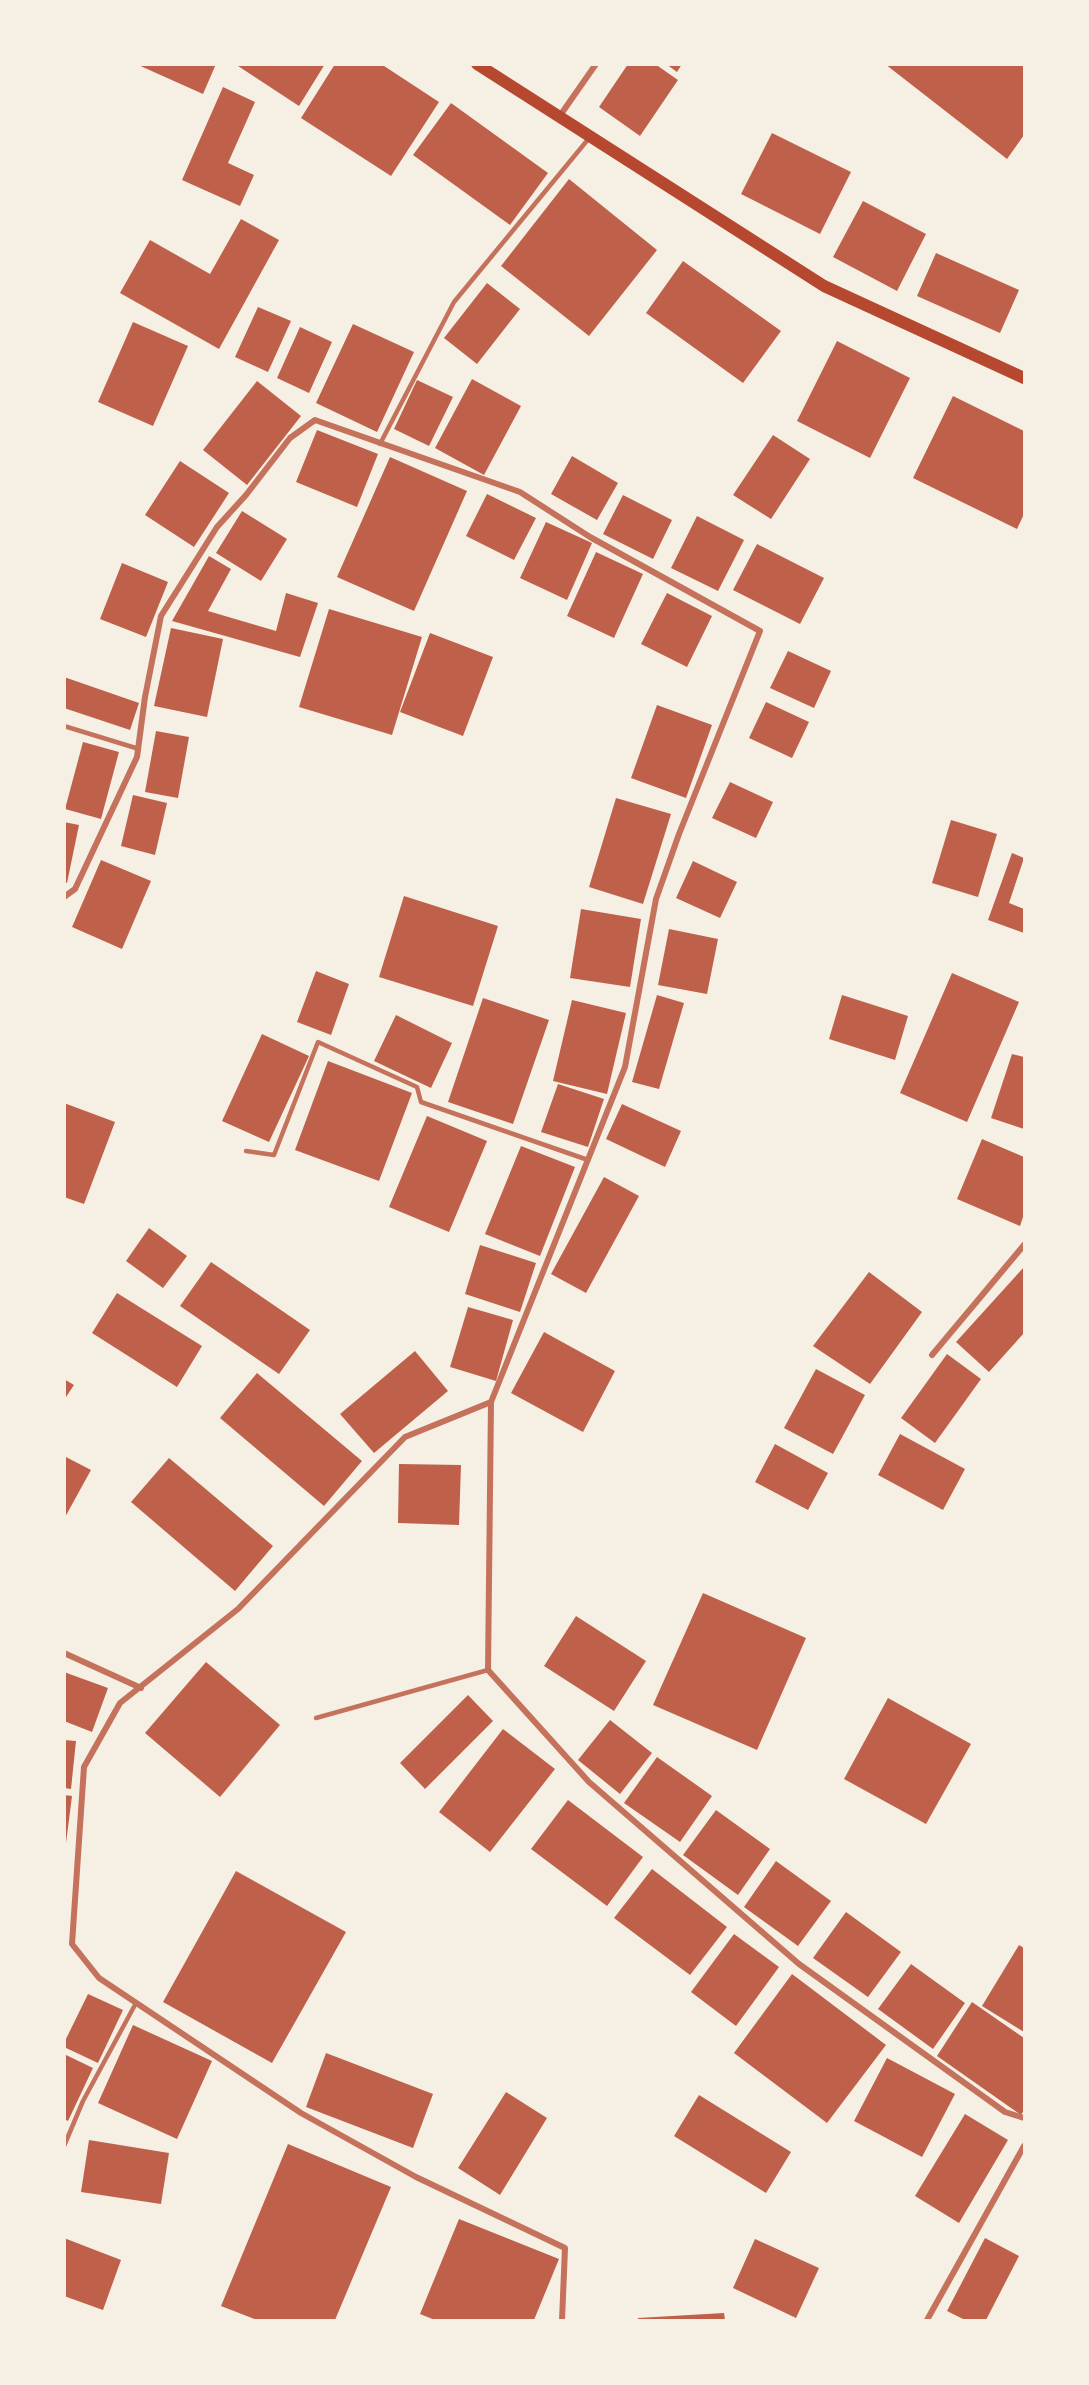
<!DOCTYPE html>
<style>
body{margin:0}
#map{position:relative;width:1089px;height:2385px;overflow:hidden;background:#f6efe4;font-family:"Open Sans",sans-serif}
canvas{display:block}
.frame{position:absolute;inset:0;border:66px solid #f6efe4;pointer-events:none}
</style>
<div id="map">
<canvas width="1089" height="2385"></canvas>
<div class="frame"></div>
</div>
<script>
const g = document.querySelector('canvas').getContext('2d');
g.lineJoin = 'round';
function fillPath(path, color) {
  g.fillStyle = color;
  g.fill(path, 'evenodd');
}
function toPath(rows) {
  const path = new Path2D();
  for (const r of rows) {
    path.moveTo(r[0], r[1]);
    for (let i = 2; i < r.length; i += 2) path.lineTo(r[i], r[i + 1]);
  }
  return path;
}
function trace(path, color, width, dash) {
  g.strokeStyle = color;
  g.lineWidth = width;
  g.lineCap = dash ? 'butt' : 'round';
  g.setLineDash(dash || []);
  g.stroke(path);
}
fillPath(toPath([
 [136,64,216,64,203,94],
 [235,64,325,64,299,106],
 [335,64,381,64,439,102,391,176,301,118],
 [628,64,655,64,678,80,640,136,599,107],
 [666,64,682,64,677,72],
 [885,64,1024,64,1024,135,1007,159],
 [223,87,255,102,228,163,254,175,240,206,182,180],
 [451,103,548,173,510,225,413,155],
 [772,133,851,172,820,234,741,194],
 [569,179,657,250,589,336,501,266],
 [863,201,926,234,897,291,833,257],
 [241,219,279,240,219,349,120,293,150,240,210,274],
 [936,253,1019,290,1000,333,917,296],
 [683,261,781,331,743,383,646,313],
 [487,283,520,309,477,364,444,338],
 [258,307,291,321,268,372,235,357],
 [133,322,188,346,153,426,98,402],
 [353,324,414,352,377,432,316,403],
 [300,327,332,342,309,393,277,378],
 [837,341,910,378,870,458,797,421],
 [472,379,521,406,484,475,435,448],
 [417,380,453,397,429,446,394,429],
 [257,381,301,416,247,485,203,450],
 [953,396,1024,431,1024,514,1017,529,913,478],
 [317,430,378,454,357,507,296,482],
 [773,435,810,459,771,519,733,495],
 [572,456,618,483,597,520,551,494],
 [390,457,467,491,414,611,337,577],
 [180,461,229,493,194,547,145,515],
 [487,494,536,518,514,560,466,536],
 [623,495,672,520,653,559,603,534],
 [242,511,287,539,261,581,216,553],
 [697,516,744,540,718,591,671,568],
 [546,522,592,543,567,600,520,578],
 [757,544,824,578,800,624,733,590],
 [596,552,643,574,614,638,567,616],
 [209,556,231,569,208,611,276,631,286,593,318,603,300,657,172,621],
 [122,563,168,582,146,637,100,619],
 [667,593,712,616,687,667,641,644],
 [329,609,422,637,392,735,299,707],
 [171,628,223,639,207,717,154,706],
 [430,633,493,657,463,736,400,712],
 [788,651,831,671,814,708,770,688],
 [64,677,139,703,130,730,64,708],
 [766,702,809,722,792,758,749,738],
 [657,705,712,725,686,798,631,778],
 [156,731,189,737,178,798,145,792],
 [83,742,119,752,101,819,65,809],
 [730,782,773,802,756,838,712,818],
 [133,795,167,803,155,855,121,846],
 [616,798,671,814,643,904,589,887],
 [951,820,997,834,978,897,932,883],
 [64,822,79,825,67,883,64,882],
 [1012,853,1024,858,1009,903,1024,909,1024,933,988,920],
 [101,860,151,881,122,949,72,927],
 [693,861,737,882,720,918,676,898],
 [404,896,498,926,473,1006,379,977],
 [581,909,641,919,630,987,570,978],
 [669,929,718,939,707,994,658,985],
 [316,971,349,984,331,1035,297,1022],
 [952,973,1019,1002,967,1122,900,1093],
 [657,995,684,1003,659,1089,632,1082],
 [842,995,908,1016,895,1060,829,1039],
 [483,998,549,1020,513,1124,448,1102],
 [572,1000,626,1013,607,1094,553,1081],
 [396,1015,452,1043,431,1088,374,1061],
 [262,1034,309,1056,269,1142,222,1121],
 [1012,1054,1024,1057,1024,1129,991,1118],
 [328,1061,412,1093,379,1181,295,1150],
 [558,1084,604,1099,588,1147,541,1132],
 [64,1103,115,1122,84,1204,64,1197],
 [622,1104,681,1131,665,1167,606,1139],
 [427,1116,487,1141,449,1232,389,1207],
 [982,1139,1024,1157,1024,1214,1020,1226,957,1199],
 [521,1146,575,1167,540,1256,485,1234],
 [604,1177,639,1196,586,1293,551,1274],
 [149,1228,187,1256,163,1288,126,1261],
 [480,1245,536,1263,520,1312,465,1294],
 [211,1262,310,1330,279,1374,180,1306],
 [1024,1267,1024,1333,989,1372,956,1342],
 [869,1272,922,1312,870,1384,813,1346],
 [117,1293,202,1346,177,1387,92,1333],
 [468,1307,513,1320,496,1381,450,1367],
 [544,1332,615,1371,583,1432,511,1393],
 [415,1351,448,1391,374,1453,340,1414],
 [947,1354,981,1379,935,1443,901,1418],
 [816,1369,865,1395,833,1454,784,1428],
 [257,1373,362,1461,324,1506,220,1418],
 [64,1379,74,1385,64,1400],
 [900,1434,965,1469,943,1510,878,1475],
 [775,1444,828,1473,808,1510,755,1482],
 [64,1456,91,1470,64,1519],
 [169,1458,273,1546,235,1591,131,1502],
 [399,1464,461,1465,459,1525,398,1523],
 [703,1593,806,1638,757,1750,653,1705],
 [576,1616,646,1661,614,1711,544,1666],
 [206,1662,280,1725,220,1797,145,1733],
 [64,1672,108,1688,92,1732,64,1721],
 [468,1695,493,1721,425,1789,400,1763],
 [888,1698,971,1744,926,1824,844,1779],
 [610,1720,652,1753,620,1794,578,1760],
 [503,1729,555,1769,490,1852,439,1812],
 [64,1740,76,1741,71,1789,64,1788],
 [657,1757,712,1796,680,1842,624,1803],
 [64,1795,72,1796,66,1843,64,1843],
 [568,1800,643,1857,607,1906,531,1849],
 [716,1810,770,1849,738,1895,683,1855],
 [776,1861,831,1901,798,1946,744,1907],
 [652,1869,727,1927,690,1975,614,1918],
 [236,1871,346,1932,272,2063,163,2002],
 [846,1912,901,1952,868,1997,813,1958],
 [734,1934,779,1967,736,2026,691,1992],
 [1019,1945,1024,1948,1024,2032,982,2006],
 [911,1964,965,2003,933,2049,878,2009],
 [792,1974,886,2045,827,2123,734,2053],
 [88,1994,123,2010,98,2063,64,2047,64,2043],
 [972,2002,1024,2038,1024,2110,1021,2115,937,2056],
 [133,2025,212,2061,177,2139,98,2103],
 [326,2053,433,2094,413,2148,306,2107],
 [64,2054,93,2068,68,2121,64,2119],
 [887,2058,955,2094,922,2157,854,2121],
 [506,2092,547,2118,500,2195,458,2168],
 [699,2095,791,2152,766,2193,674,2136],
 [965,2114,1008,2140,959,2223,915,2196],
 [89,2140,169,2153,161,2204,81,2192],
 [288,2144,391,2187,335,2320,257,2320,221,2306],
 [459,2219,559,2259,534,2320,435,2320,420,2314],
 [64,2238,121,2260,103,2310,64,2296],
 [985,2238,1019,2256,986,2320,965,2320,947,2311],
 [755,2239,819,2268,796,2318,733,2288],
 [724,2313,725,2320,638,2320,638,2318]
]), '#bf614a');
trace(toPath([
 [380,444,454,302,590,137],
 [64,726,139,749],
 [246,1151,274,1155,318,1042,417,1087,421,1102,588,1160],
 [316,1718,488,1670],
 [64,2146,83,2101,136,2003]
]), '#c5725c', 4.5);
trace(toPath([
 [559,117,596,64],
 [64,897,75,889,137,757,145,697,161,616,217,527,246,495,290,438,315,420,520,492,590,537,760,631,679,834,656,899,625,1067,491,1402,488,1670,589,1782,799,1964,1005,2112,1024,2118],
 [932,1355,1024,1245],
 [491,1402,405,1437,238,1609,120,1703,84,1767,72,1944,99,1978,301,2113,416,2177,565,2248,562,2320],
 [64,1653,141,1688],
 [927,2320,1024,2146]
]), '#c5725c', 6);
trace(toPath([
 [477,64,824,286,1024,378]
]), '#b5482f', 12);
</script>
